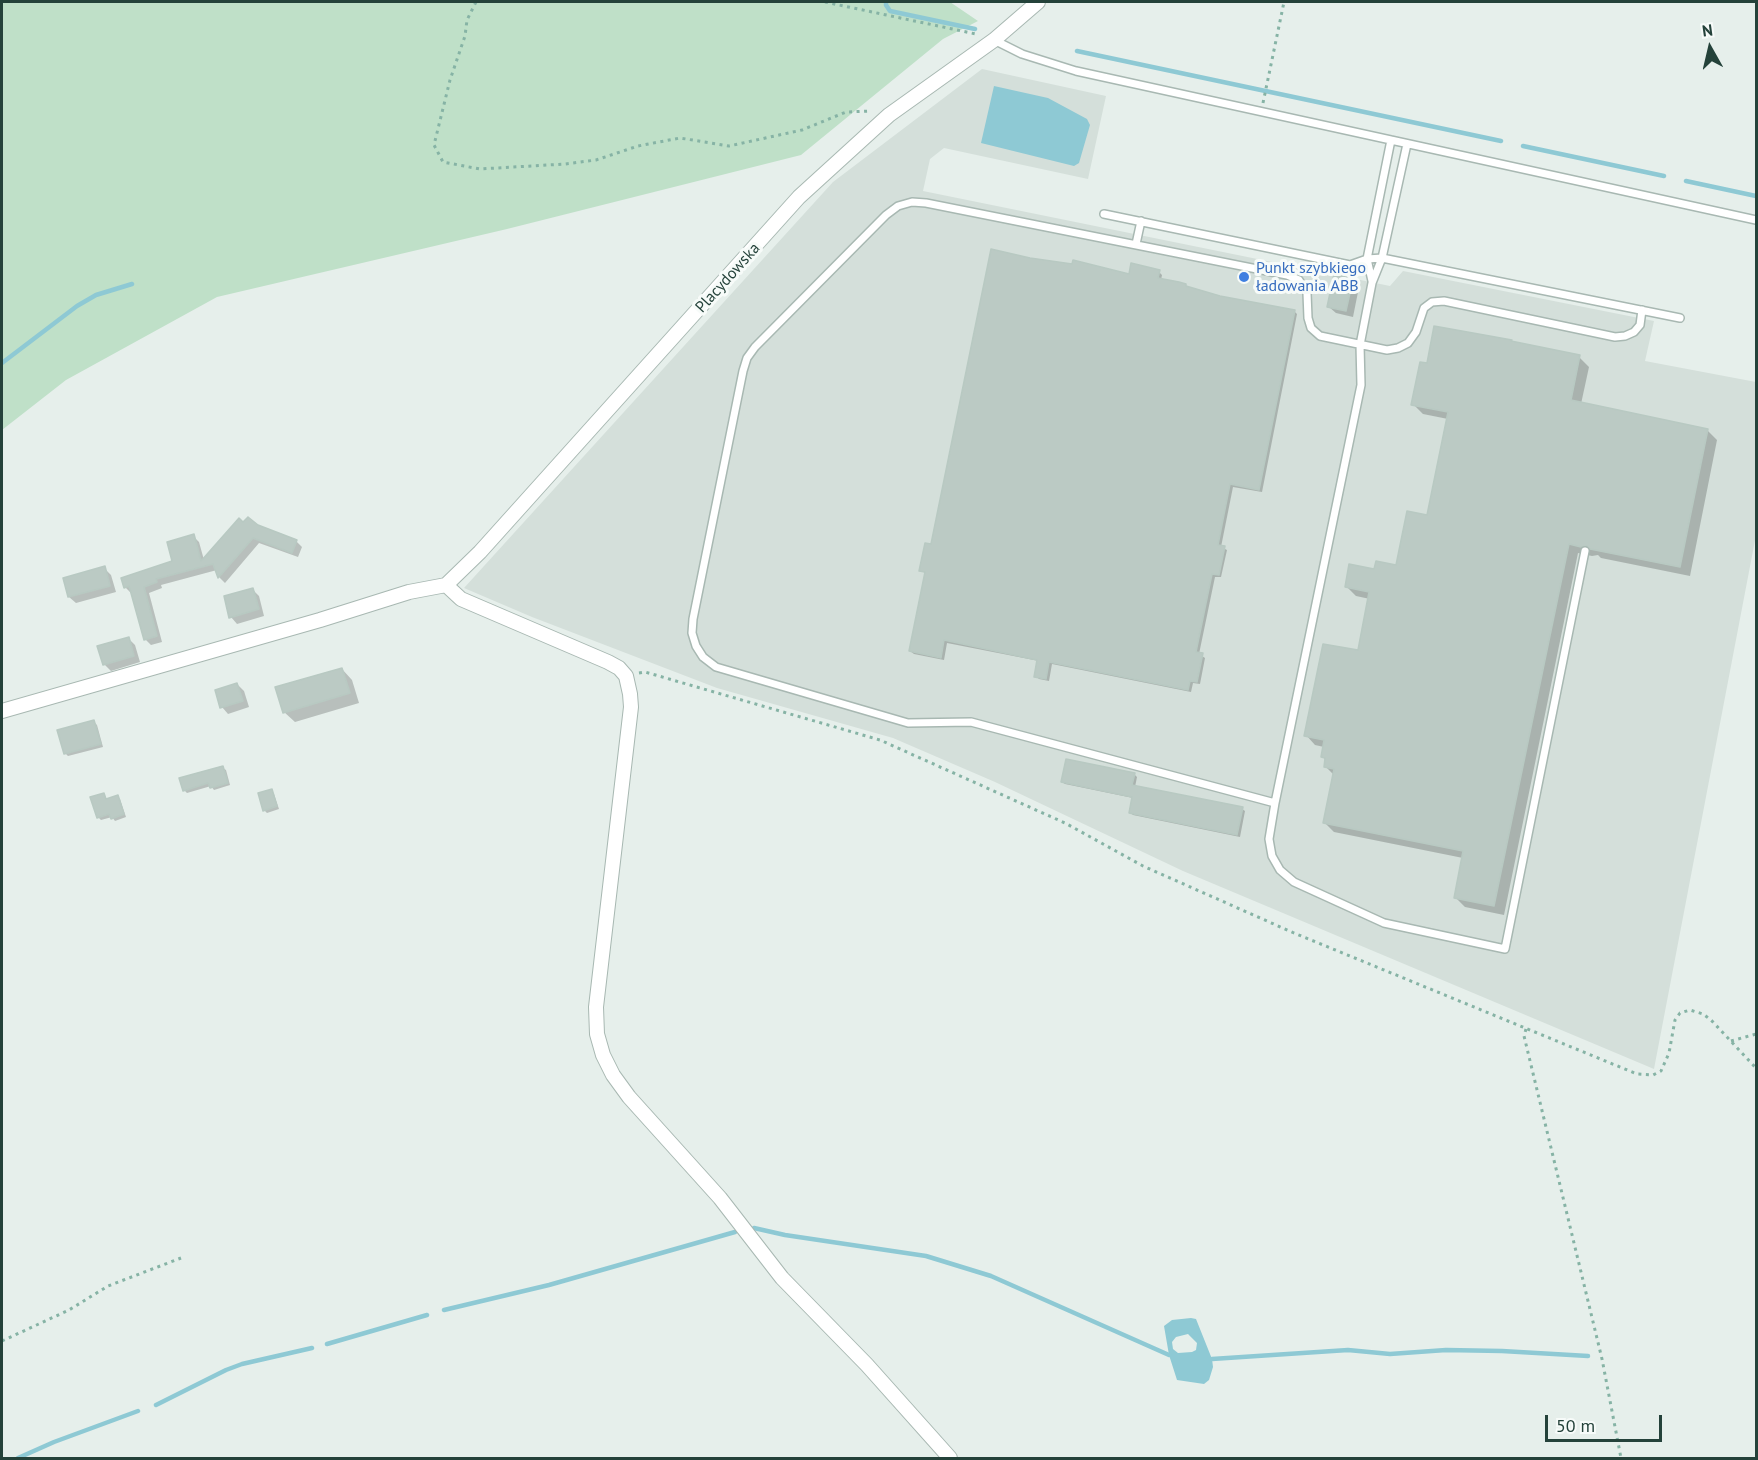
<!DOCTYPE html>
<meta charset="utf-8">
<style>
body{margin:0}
#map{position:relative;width:1758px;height:1460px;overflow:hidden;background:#e6efeb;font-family:"PT Sans",sans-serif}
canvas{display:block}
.frame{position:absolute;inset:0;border:3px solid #24423a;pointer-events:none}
.north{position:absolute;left:1680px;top:18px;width:60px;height:60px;-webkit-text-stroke:4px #f7fbf9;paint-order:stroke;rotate:352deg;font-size:16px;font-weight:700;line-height:24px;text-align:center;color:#24423a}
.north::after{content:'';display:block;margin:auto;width:21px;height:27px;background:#24423a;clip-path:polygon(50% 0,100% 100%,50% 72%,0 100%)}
.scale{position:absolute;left:1545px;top:1415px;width:117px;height:27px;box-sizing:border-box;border:3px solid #24423a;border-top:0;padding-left:8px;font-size:18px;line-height:21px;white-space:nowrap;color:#24423a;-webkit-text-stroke:4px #f7fbf9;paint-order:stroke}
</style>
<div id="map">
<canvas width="1758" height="1460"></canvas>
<div class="frame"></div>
<div class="north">N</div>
<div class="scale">50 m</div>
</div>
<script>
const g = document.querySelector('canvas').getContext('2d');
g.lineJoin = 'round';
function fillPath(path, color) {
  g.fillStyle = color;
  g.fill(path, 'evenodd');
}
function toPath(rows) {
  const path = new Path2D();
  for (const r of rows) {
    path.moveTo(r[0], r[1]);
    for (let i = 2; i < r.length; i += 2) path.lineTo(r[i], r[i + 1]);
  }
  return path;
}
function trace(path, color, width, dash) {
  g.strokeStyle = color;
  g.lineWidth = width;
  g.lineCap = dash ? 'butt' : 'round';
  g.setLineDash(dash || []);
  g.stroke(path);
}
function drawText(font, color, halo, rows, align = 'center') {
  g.font = font + ' "PT Sans",sans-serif';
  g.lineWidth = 6;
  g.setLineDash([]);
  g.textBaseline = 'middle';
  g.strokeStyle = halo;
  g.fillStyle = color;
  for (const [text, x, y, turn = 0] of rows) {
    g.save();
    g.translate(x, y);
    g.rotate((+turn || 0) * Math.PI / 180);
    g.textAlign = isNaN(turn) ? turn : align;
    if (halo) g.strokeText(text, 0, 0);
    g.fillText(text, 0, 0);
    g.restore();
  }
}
fillPath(toPath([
 [982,69,1106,96,1088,179,944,148,930,159,923,191,1390,286,1403,271,1654,321,1645,361,1756,382,1756,535,1654,1069,1183,871,995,782,893,738,717,688,532,617,464,588,833,182]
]), '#d4dfda');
fillPath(toPath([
 [2,2,950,2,978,21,943,39,801,155,507,229,217,297,66,380,2,430]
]), '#bfe0c8');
fillPath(toPath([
 [994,86,1048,98,1087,119,1090,125,1079,163,1074,166,981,143],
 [1191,1318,1196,1319,1212,1359,1213,1367,1209,1380,1204,1384,1177,1380,1169,1355,1164,1326,1172,1320],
 [1188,1334,1197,1343,1196,1350,1192,1352,1178,1353,1173,1349,1172,1342,1176,1337]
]), '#8ec9d4');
fillPath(toPath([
 [1030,260,1130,276,1159,272,1162,275,1161,280,1220,298,1294,311,1297,314,1262,492,1233,487,1221,547,1227,550,1221,577,1215,577,1199,654,1205,658,1200,684,1193,683,1191,692,1052,664,1049,681,1039,679,1036,676,1039,661,947,643,944,660,914,654,910,651,926,574,921,570,932,546],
 [1352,280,1359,287,1353,317,1336,313,1329,307],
 [1511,341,1513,343,1579,357,1589,367,1581,404,1707,430,1717,440,1690,576,1601,558,1598,555,1592,556,1578,553,1504,915,1465,907,1455,897,1463,858,1334,832,1324,822,1334,775,1325,766,1326,760,1323,757,1324,747,1315,745,1306,735,1359,652,1370,599,1356,596,1346,586,1375,571,1397,567,1428,516,1448,419,1423,414,1413,404,1428,365],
 [243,524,258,526,296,541,302,547,298,557,259,543,225,583,219,577,217,570,161,585,162,588,149,593,162,642,151,645,145,639,131,593,125,587,174,562,193,536,199,542,204,560],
 [104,568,111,575,116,592,76,603,69,597,64,579],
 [252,589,259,596,264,616,237,624,231,617],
 [128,638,135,645,140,662,111,671,104,664],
 [342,669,352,680,359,703,295,722,284,712],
 [237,684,244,691,249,707,228,714,222,707],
 [94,722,97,725,103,747,68,756,65,753],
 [223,768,226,770,230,785,214,790,211,786,187,793,184,790],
 [1134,774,1137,777,1135,787,1242,809,1245,811,1240,837,1133,815,1130,812,1133,798,1065,784,1062,782],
 [272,791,274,794,279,809,267,813,264,810],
 [103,794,107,800,117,796,120,799,126,817,115,821,112,817,101,820,98,817]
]), '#0003');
trace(toPath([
 [886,2,886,5,890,11,975,29],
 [1077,51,1501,141],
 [1523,146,1664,176],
 [1686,181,1756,196],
 [2,363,77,306,96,295,132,284],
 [754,1228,785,1235,926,1256,991,1276,1169,1355],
 [444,1310,549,1285,735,1232],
 [327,1344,427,1315],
 [1212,1359,1348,1350,1390,1354,1446,1350,1502,1351,1588,1356],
 [156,1405,226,1370,242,1364,312,1348],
 [18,1458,54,1442,138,1411]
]), '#8ec9d4', 4.5);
const building = toPath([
 [991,249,1030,258,1072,264,1073,260,1129,274,1131,263,1160,270,1158,278,1179,282,1186,284,1186,286,1220,296,1295,310,1259,490,1230,484,1218,545,1225,546,1219,575,1212,574,1196,652,1203,653,1197,682,1190,681,1188,690,1049,662,1046,679,1034,677,1037,660,944,640,941,658,909,651,925,572,919,571,925,543,931,544,991,249],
 [1334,274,1353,279,1346,311,1327,307,1334,274],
 [1434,326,1512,340,1511,341,1580,355,1571,400,1708,429,1680,567,1590,549,1587,546,1581,547,1569,544,1494,906,1454,898,1463,851,1323,823,1334,769,1324,767,1325,758,1321,757,1324,740,1304,736,1323,644,1358,650,1369,592,1345,587,1349,564,1374,569,1376,561,1396,565,1407,511,1427,515,1448,412,1411,405,1420,362,1427,363,1434,326],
 [248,517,258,525,297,540,292,553,253,538,218,578,213,564,156,579,157,582,144,587,157,636,144,640,129,586,124,588,121,578,172,561,167,542,194,534,201,561,239,518,243,522,248,517],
 [105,566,110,586,68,597,63,578,105,566],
 [253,588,259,609,229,618,224,596,253,588],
 [129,637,134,656,103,665,97,646,129,637],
 [342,668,350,693,283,713,275,687,342,668],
 [237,683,243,701,220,708,215,690,237,683],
 [94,720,101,744,64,754,57,730,94,720],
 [1066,759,1135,773,1132,785,1243,807,1237,835,1129,813,1132,797,1061,782,1066,759],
 [223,766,228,783,210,788,208,783,183,791,179,778,223,766],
 [272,789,277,806,263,811,258,793,272,789],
 [104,793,106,799,118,795,124,814,111,819,109,814,97,818,90,797,104,793]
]);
fillPath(building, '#bbcac4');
trace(building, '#b8c9c2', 1.5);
const lane = toPath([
 [994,40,1022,54,1076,71,1756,220],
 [1407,144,1382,258,1372,283,1360,345,1361,385,1275,803,1269,839,1272,856,1280,870,1294,882,1384,923,1505,949,1585,551],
 [1104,214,1350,265,1367,259,1382,258,1680,318],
 [1136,244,1141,221],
 [1372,281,1367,259,1391,140],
 [1275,803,971,722,908,723,716,667,703,657,696,646,692,633,693,619,743,371,747,358,755,347,886,215,898,206,912,202,926,203,1287,275,1299,280,1307,293,1308,318,1311,328,1320,336,1387,350,1398,348,1408,343,1416,332,1424,308,1432,302,1444,301,1615,337,1625,336,1634,332,1640,325,1642,310]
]);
const street = toPath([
 [446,585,461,599,608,662,619,668,626,676,630,694,631,707,596,1007,597,1034,603,1055,613,1075,629,1097,720,1198,782,1278,867,1365,950,1458],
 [446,585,480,552,799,197,889,115,994,40,1038,2],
 [2,711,320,620,409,592,446,585]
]);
trace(lane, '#a8b8b2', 10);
trace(street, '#a8b8b2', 16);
trace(toPath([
 [476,2,467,20,465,36,450,80,434,145,443,162,480,169,565,164,596,160,638,146,680,138,729,146,802,130,846,112,871,111],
 [825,2,976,34],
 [1263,103,1284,2],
 [639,673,645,672,880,740,1065,823,1143,866,1294,933,1637,1074,1653,1075,1661,1071,1669,1053,1675,1020,1680,1013,1690,1010,1703,1014,1711,1020,1756,1068],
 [1526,1029,1524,1036,1602,1359,1621,1458],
 [1731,1041,1756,1034],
 [2,1341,69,1310,108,1286,181,1258]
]), '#86b3a5', 3, [3, 4.5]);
trace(lane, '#fff', 7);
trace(street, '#fff', 14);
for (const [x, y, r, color] of [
 [1244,277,6,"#3f7fe0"]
]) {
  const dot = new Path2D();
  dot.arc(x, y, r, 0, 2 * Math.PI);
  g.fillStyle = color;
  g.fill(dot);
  trace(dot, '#f7fbf9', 2);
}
drawText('16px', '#366cbe', '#f7fbf9', [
 ["Punkt szybkiego",1256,268],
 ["ładowania ABB",1256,286]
], 'left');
drawText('16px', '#24423a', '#f7fbf9', [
 ["Placydowska",728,278,-48]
]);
</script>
